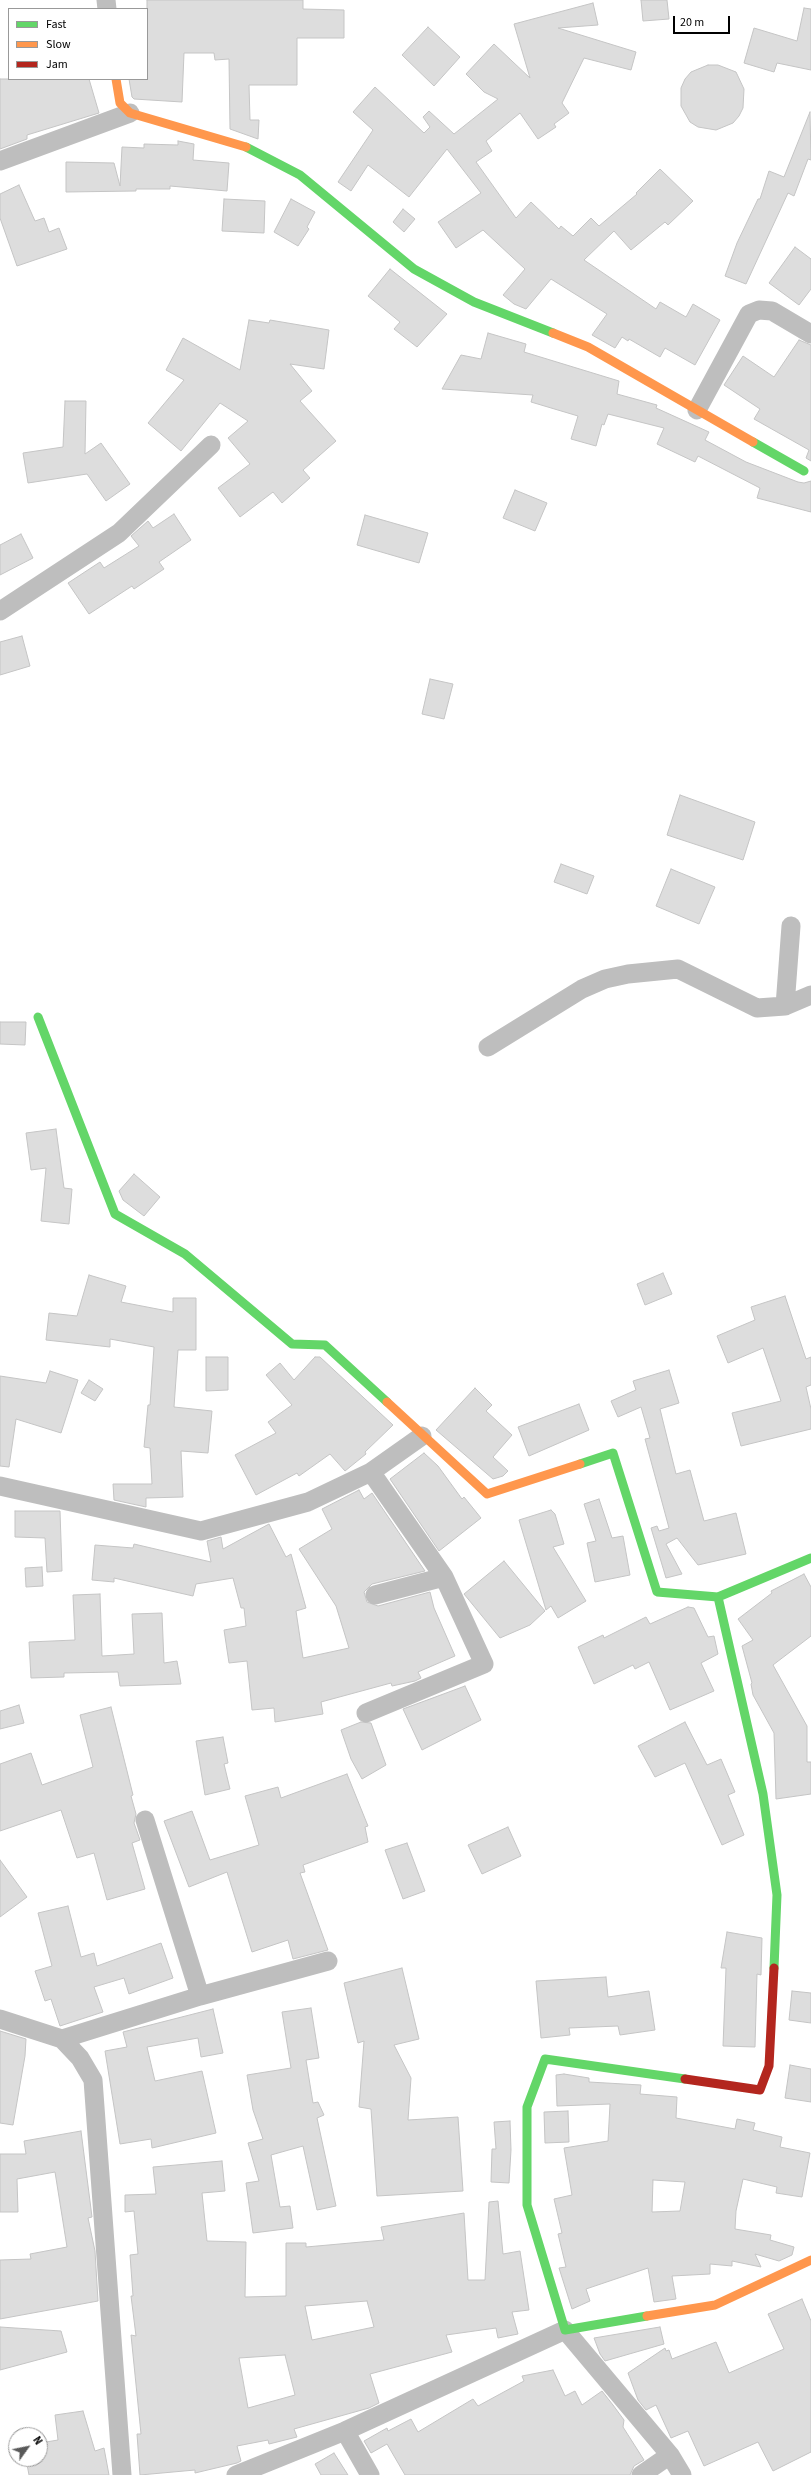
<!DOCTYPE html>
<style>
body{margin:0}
#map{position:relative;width:811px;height:2475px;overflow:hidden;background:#fff;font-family:"Source Sans 3",sans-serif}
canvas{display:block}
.legend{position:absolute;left:8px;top:8px;width:140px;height:72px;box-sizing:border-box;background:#fff;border:1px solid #999;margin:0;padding:5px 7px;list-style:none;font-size:12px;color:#000}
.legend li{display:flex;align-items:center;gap:8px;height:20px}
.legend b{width:20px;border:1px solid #999}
.north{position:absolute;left:8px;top:2427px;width:40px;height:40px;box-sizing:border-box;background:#fff;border:1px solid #999;border-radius:50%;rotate:57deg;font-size:11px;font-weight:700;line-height:16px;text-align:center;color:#000}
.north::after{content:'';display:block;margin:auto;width:14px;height:18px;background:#595959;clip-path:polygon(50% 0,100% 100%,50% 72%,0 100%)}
.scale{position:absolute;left:673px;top:16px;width:57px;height:18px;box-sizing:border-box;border:2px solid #000;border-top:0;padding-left:5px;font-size:12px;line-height:14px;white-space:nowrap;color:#000;-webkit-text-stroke:3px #fff;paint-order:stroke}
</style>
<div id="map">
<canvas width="811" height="2475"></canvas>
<ul class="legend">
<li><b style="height:5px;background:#63d668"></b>Fast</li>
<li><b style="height:5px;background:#ff974d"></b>Slow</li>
<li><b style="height:5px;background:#b3261e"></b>Jam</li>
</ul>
<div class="north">N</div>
<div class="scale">20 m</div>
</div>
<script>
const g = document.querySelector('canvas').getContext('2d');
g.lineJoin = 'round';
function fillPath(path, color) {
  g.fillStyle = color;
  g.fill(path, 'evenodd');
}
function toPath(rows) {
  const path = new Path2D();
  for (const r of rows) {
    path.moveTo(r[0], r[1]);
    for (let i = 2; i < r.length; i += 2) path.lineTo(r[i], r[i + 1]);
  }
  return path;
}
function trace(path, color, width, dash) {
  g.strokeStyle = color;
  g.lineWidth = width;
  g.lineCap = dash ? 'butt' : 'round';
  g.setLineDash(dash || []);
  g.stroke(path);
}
const building = toPath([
 [147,0,303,0,303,9,344,10,344,38,297,38,297,85,249,85,250,120,259,120,258,139,230,129,229,59,215,60,214,53,184,53,182,102,134,99,132,97,129,79,147,79,147,0],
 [641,0,667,0,669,19,643,21,641,0],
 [593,3,598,25,558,28,636,52,631,70,584,58,562,103,569,113,554,124,556,127,538,139,520,113,486,141,492,151,476,162,516,218,531,202,559,229,561,226,573,236,591,218,599,226,637,194,636,193,660,169,693,201,668,225,665,222,631,250,614,231,584,260,656,309,660,302,686,317,693,304,720,320,695,365,665,348,660,357,629,339,628,341,622,337,615,348,592,335,607,314,551,279,526,309,514,304,503,295,525,269,483,230,456,248,438,222,481,193,447,149,409,197,368,165,351,191,338,182,373,130,353,112,375,87,424,133,430,127,423,117,429,111,454,134,498,99,484,92,466,74,494,44,530,78,514,24,593,3],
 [804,8,811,9,811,70,777,63,774,72,744,63,754,28,797,41,804,8],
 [428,27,460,57,434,86,402,55,428,27],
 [708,65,718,65,736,72,744,89,743,108,739,116,733,123,716,130,698,127,690,122,681,106,681,88,685,79,691,72,708,65],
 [0,79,89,79,99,113,27,135,27,139,0,149,0,79],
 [810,112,811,160,808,159,794,196,788,193,746,284,725,276,737,243,758,199,760,199,769,171,784,177,810,112],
 [178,141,194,144,193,160,229,163,227,191,170,186,170,189,136,189,136,191,66,192,66,162,114,163,120,186,122,147,144,148,144,144,178,145,178,141],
 [19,185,35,221,44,218,49,232,59,228,67,249,17,266,0,218,0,194,19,185],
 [224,199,265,201,264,233,222,231,224,199],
 [291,199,315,212,307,227,309,229,298,246,274,232,291,199],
 [403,209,415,219,404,232,393,222,403,209],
 [795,247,811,259,811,289,799,305,769,283,795,247],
 [390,269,447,314,417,347,394,329,400,322,368,296,390,269],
 [249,320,269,323,270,320,329,330,324,369,290,364,312,391,300,401,336,441,303,470,310,478,282,503,273,492,240,517,218,488,250,464,228,438,248,421,220,403,181,451,148,423,184,380,166,370,183,338,240,370,249,320],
 [488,333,526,344,524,352,619,381,617,394,657,405,656,408,709,432,705,440,746,462,798,482,804,483,811,481,811,512,757,498,760,488,698,456,695,462,657,444,664,428,608,414,604,425,602,424,596,446,571,439,578,416,531,402,533,395,442,389,461,355,481,359,488,333],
 [799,340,811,345,811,461,806,458,809,450,754,419,760,409,724,385,743,356,774,377,799,340],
 [65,401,86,401,85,454,101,443,130,484,106,501,87,474,28,483,23,453,63,447,65,401],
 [515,490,547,503,535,531,503,518,515,490],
 [174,514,191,540,159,562,164,569,134,589,132,586,89,614,68,583,100,562,104,568,139,546,131,536,148,521,153,528,174,514],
 [365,515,428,533,419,563,357,545,365,515],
 [21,534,33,558,0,575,0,545,21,534],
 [22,636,30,666,0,675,0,642,22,636],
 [430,679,453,684,444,719,422,714,430,679],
 [680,795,755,822,743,860,667,835,680,795],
 [561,864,594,876,587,894,554,882,561,864],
 [671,869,715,887,699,924,656,906,671,869],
 [0,1022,26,1022,25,1045,0,1044,0,1022],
 [56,1129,64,1188,72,1189,69,1224,41,1221,46,1168,31,1170,26,1133,56,1129],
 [134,1174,160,1197,144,1216,123,1200,119,1191,134,1174],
 [663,1273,672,1294,645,1305,637,1284,663,1273],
 [89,1275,126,1286,121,1302,173,1312,173,1298,196,1298,196,1350,178,1350,174,1407,212,1411,208,1453,181,1451,183,1497,146,1498,146,1507,114,1500,113,1484,152,1484,150,1448,144,1447,148,1405,150,1405,154,1347,110,1339,110,1347,46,1340,49,1313,77,1316,89,1275],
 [785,1296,806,1359,811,1357,811,1385,806,1387,811,1409,811,1429,741,1446,732,1413,781,1401,763,1348,728,1363,717,1336,755,1320,751,1307,785,1296],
 [206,1357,228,1357,228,1390,206,1391,206,1357],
 [315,1357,320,1357,393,1425,365,1452,366,1454,345,1471,330,1454,299,1476,297,1473,256,1495,235,1455,276,1433,268,1422,292,1405,266,1375,280,1363,294,1380,315,1357],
 [669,1370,679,1403,660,1409,676,1474,690,1470,704,1521,736,1513,746,1554,698,1565,677,1538,666,1544,682,1574,666,1578,651,1528,657,1526,659,1531,669,1528,645,1439,650,1438,641,1407,618,1417,611,1401,636,1390,633,1381,669,1370],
 [50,1371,78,1380,61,1433,16,1419,9,1467,0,1466,0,1376,46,1383,50,1371],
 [89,1380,103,1389,95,1401,81,1393,89,1380],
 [475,1388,492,1405,486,1411,512,1435,493,1457,508,1471,503,1476,493,1479,436,1430,475,1388],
 [579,1404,589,1430,529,1456,518,1427,579,1404],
 [424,1453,438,1466,462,1499,464,1497,481,1518,439,1551,390,1479,424,1453],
 [359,1490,364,1499,372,1493,425,1571,372,1584,364,1592,367,1602,378,1606,430,1592,434,1608,455,1656,418,1672,421,1678,415,1681,392,1686,391,1683,321,1702,323,1714,275,1722,274,1708,252,1710,247,1661,229,1663,224,1630,246,1626,244,1608,241,1608,233,1578,196,1584,193,1596,114,1578,114,1582,92,1580,95,1545,133,1548,134,1544,211,1562,207,1541,221,1537,223,1549,269,1524,286,1557,291,1554,306,1608,296,1611,303,1658,349,1648,336,1606,299,1549,332,1529,322,1509,359,1490],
 [599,1499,612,1538,623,1536,630,1575,595,1582,587,1543,596,1541,584,1504,599,1499],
 [551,1510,555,1514,564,1544,553,1547,586,1601,558,1618,551,1606,546,1610,519,1520,551,1510],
 [15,1511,60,1511,62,1571,47,1572,45,1538,15,1537,15,1511],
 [504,1561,545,1611,530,1625,500,1638,464,1594,504,1561],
 [42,1567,43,1586,26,1587,25,1568,42,1567],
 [804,1574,811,1587,811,1636,773,1665,807,1726,807,1762,811,1762,811,1794,776,1799,774,1733,753,1695,751,1684,752,1683,742,1646,753,1640,738,1619,772,1593,771,1591,804,1574],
 [100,1594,102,1656,134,1654,132,1614,162,1613,164,1663,177,1661,181,1684,120,1686,118,1672,64,1673,64,1677,31,1678,29,1642,75,1640,73,1595,100,1594],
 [688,1607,694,1608,708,1637,714,1636,718,1654,701,1663,714,1691,670,1710,649,1662,635,1669,633,1665,594,1684,578,1647,603,1635,604,1638,646,1617,650,1624,688,1607],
 [465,1686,481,1720,422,1750,403,1709,465,1686],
 [19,1705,24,1723,0,1729,0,1711,19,1705],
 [111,1707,133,1795,131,1796,136,1814,134,1823,140,1840,132,1843,145,1889,107,1900,94,1853,77,1858,61,1810,0,1831,0,1764,31,1753,42,1785,93,1767,80,1715,111,1707],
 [361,1722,371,1723,386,1765,362,1779,351,1759,341,1730,361,1722],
 [685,1722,707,1765,721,1759,735,1792,728,1795,744,1835,722,1845,685,1763,655,1777,638,1746,685,1722],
 [223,1737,228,1763,224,1764,230,1789,205,1795,196,1741,223,1737],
 [347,1774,368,1826,365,1827,368,1842,303,1865,305,1872,300,1873,328,1950,293,1959,288,1940,252,1952,227,1872,189,1887,164,1821,192,1811,210,1860,259,1845,245,1796,278,1787,281,1798,347,1774],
 [508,1827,521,1856,482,1874,468,1845,508,1827],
 [407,1843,425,1891,403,1899,385,1850,407,1843],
 [0,1860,27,1897,0,1917,0,1860],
 [68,1906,81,1957,94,1953,97,1966,161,1943,173,1978,129,1994,124,1978,94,1987,103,2012,60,2026,51,1999,45,2001,35,1971,52,1966,38,1913,68,1906],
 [727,1932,762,1938,761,1975,757,1974,755,2047,723,2046,726,1968,721,1968,727,1932],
 [402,1968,419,2039,394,2045,411,2078,408,2120,458,2117,463,2191,377,2196,371,2109,359,2107,364,2041,358,2043,344,1983,402,1968],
 [606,1977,608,1997,649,1991,655,2030,620,2035,618,2026,569,2028,570,2035,541,2038,536,1981,606,1977],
 [792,1991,811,1993,811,2023,789,2020,792,1991],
 [311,2008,319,2058,306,2060,313,2103,318,2102,324,2115,317,2118,336,2206,317,2210,303,2146,271,2155,280,2207,290,2206,293,2228,253,2233,246,2183,259,2181,248,2143,263,2139,253,2110,247,2075,291,2068,282,2012,311,2008],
 [213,2009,223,2053,201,2057,198,2038,147,2047,155,2081,202,2071,216,2133,152,2148,151,2139,120,2144,105,2051,127,2047,123,2032,213,2009],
 [0,2031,26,2039,25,2056,13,2125,0,2123,0,2031],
 [790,2065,811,2069,811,2102,785,2098,790,2065],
 [564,2074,589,2078,589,2082,641,2085,640,2094,677,2097,676,2118,735,2129,737,2119,755,2123,753,2130,782,2137,780,2147,810,2153,802,2197,776,2193,777,2187,743,2179,736,2211,735,2229,771,2235,770,2240,794,2247,792,2255,779,2261,755,2254,761,2267,732,2261,732,2266,710,2264,710,2274,672,2276,676,2299,654,2302,648,2268,586,2289,590,2301,572,2309,559,2268,566,2267,558,2234,562,2233,554,2199,572,2195,564,2148,608,2141,610,2104,557,2106,556,2075,564,2074],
 [653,2180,685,2182,680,2211,652,2212,653,2180],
 [568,2111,569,2142,545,2143,544,2112,568,2111],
 [510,2121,511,2150,509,2183,491,2182,492,2149,496,2149,494,2122,510,2121],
 [81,2131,91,2209,92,2217,88,2218,95,2251,98,2301,0,2319,0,2260,31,2259,30,2254,67,2247,55,2172,17,2179,18,2212,0,2212,0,2154,26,2154,24,2141,81,2131],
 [222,2161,225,2191,202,2193,207,2241,246,2242,245,2297,286,2296,286,2243,306,2243,306,2247,384,2240,381,2227,464,2213,468,2280,485,2280,489,2202,498,2201,503,2254,520,2251,529,2310,512,2312,518,2334,498,2338,496,2328,446,2335,452,2352,370,2374,379,2403,369,2408,294,2429,297,2437,269,2444,268,2440,237,2446,241,2461,237,2463,195,2473,195,2470,140,2475,137,2434,141,2434,131,2335,136,2336,131,2296,133,2296,130,2255,138,2254,134,2211,125,2212,125,2195,156,2194,153,2167,222,2161],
 [367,2301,374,2327,312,2340,305,2306,367,2301],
 [285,2355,295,2395,248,2408,239,2358,285,2355],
 [802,2299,811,2321,811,2452,773,2471,758,2442,704,2466,688,2431,671,2438,656,2405,646,2410,638,2400,628,2373,665,2348,666,2351,669,2350,672,2359,716,2342,729,2373,784,2349,768,2314,802,2299],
 [0,2327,61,2331,67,2352,0,2370,0,2327],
 [660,2327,664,2344,605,2361,600,2354,594,2338,660,2327],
 [553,2370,565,2396,575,2391,582,2405,602,2391,613,2405,624,2420,623,2427,644,2460,634,2466,630,2475,405,2475,387,2444,371,2453,364,2441,387,2428,388,2431,411,2419,418,2432,473,2399,478,2406,524,2381,522,2376,553,2370],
 [83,2411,95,2451,104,2448,109,2475,29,2475,26,2459,40,2459,40,2443,58,2440,55,2415,83,2411],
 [334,2453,348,2475,321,2475,315,2464,334,2453]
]);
fillPath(building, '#ddd');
trace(building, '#c5c5c5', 1);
trace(toPath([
 [106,0,107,9],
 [0,161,130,113],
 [697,410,749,314,759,310,772,311,811,334],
 [0,611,119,533,211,445],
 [791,926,785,1006,811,995],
 [488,1047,582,989,605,979,628,974,678,969,757,1008,785,1006],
 [0,1486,201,1531,308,1502,371,1472,422,1436],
 [375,1595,444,1577],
 [366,1713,484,1664,444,1577,371,1472],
 [145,1820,200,1996],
 [0,2019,62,2039,80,2058,93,2080,122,2475],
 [62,2039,200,1996,328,1961],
 [345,2431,370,2475],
 [236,2475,345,2431,565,2330,670,2455,682,2475],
 [641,2475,670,2455]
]), '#bebebe', 19);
trace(toPath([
 [246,147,300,175,414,269,474,302,553,333],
 [753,442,804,471],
 [38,1017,115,1214,185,1254,292,1344,325,1345,387,1402],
 [580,1464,613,1453,657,1592,718,1597,811,1558],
 [718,1597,763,1794,777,1895,774,1968],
 [647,2316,565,2330,527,2205,527,2107,545,2059,685,2079]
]), '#63d668', 9);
trace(toPath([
 [116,79,120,103,130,113,246,147],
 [553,333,588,347,753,442],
 [387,1402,487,1494,580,1464],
 [647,2316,715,2305,811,2260]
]), '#ff974d', 9);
trace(toPath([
 [685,2079,760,2090,769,2066,774,1968]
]), '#b3261e', 9);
</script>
